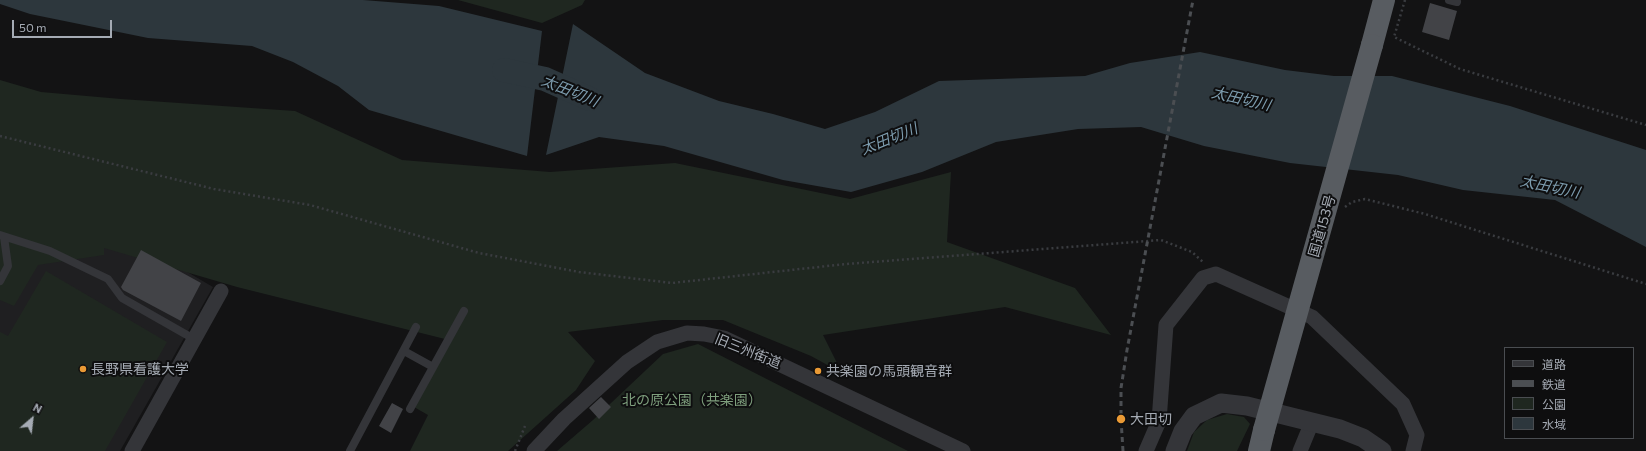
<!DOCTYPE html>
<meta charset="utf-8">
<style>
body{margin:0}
#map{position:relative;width:1646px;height:451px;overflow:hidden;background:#131314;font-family:Commissioner,"Noto Sans JP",sans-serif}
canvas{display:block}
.legend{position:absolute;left:1504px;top:347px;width:130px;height:92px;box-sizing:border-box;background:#0e0e0f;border:1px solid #4a4d51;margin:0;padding:5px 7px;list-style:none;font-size:12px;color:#a5abb4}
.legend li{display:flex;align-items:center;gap:8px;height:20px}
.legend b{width:20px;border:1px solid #4a4d51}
.north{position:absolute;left:12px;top:399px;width:40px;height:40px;-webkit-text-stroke:3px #0e0e0f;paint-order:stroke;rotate:28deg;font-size:11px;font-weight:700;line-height:16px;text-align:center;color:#a5abb4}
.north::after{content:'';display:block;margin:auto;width:14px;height:18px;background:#a5abb4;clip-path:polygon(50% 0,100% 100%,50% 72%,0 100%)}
.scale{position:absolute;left:12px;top:20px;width:100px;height:18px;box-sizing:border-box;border:2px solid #a5abb4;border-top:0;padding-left:5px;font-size:12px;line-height:14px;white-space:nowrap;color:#a5abb4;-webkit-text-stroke:3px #0e0e0f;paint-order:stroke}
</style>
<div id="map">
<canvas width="1646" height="451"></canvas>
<ul class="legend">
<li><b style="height:5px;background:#343539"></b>道路</li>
<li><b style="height:5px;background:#4b4e52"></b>鉄道</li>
<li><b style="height:11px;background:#1f2720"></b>公園</li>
<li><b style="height:11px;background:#2d373d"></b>水域</li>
</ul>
<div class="north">N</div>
<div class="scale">50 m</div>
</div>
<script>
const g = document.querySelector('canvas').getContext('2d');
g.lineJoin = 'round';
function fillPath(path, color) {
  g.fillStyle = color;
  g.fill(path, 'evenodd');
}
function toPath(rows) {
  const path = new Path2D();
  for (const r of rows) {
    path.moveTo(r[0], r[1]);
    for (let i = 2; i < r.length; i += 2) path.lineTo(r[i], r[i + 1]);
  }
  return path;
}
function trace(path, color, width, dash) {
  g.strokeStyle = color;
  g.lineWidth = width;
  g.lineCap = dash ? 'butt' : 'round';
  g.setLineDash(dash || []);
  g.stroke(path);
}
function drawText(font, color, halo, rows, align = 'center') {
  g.font = font + ' Commissioner,"Noto Sans JP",sans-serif';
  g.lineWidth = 4;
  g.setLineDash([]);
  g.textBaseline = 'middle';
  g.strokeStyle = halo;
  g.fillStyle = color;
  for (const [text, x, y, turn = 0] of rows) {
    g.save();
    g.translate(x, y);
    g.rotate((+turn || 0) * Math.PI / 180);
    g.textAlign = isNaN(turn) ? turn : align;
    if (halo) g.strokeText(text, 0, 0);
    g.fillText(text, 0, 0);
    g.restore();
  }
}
fillPath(toPath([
 [0,190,136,242,213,287,120,451,0,451]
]), '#1f1f21');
fillPath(toPath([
 [458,0,585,0,582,5,542,23],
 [0,80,41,92,121,99,295,111,402,160,550,172,675,163,850,199,951,172,947,242,1075,288,1111,335,1005,307,823,335,842,373,811,356,723,320,663,320,568,332,595,361,576,390,508,451,410,451,428,415,414,407,449,340,237,287,104,248,104,255,38,265,14,306,0,300],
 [46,271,167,342,105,451,0,451,0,332,8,336],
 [698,344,908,451,557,451,593,420,663,354],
 [1227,414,1244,417,1250,424,1237,451,1187,451,1194,432,1207,420]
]), '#1f2720');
fillPath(toPath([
 [0,0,363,0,439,6,542,31,527,156,369,110,338,86,293,62,252,46,148,38,30,14,0,4],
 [573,24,645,73,719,101,773,114,825,129,875,112,939,81,1085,76,1130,63,1200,52,1285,70,1334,76,1392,76,1510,106,1646,150,1646,247,1555,200,1463,190,1398,175,1290,163,1204,146,1141,127,1078,129,996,142,922,172,851,192,783,180,664,146,599,137,546,155]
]), '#2d373d');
trace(toPath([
 [504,70,545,79,590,99]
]), '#2d373d', 24);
fillPath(toPath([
 [1430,3,1457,11,1449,40,1422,32],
 [141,250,201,283,181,321,123,290,121,287],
 [601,397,611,407,599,419,589,408],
 [392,403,403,409,391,433,379,426]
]), '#424347');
trace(toPath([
 [1405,0,1394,37,1460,69,1646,125],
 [0,136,214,189,310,205,479,253,579,272,672,283,846,264,1161,240,1192,252,1204,263],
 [1345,207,1352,202,1365,199,1425,214,1646,284],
 [515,451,525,426]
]), '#3a3c40', 2.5, [2, 3]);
trace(toPath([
 [1449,0,1457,2],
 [0,235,50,251,108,279,122,298,194,339],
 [0,281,8,266,4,237],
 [404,351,433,367],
 [410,409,464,311],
 [350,451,416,327]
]), '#343539', 8);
trace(toPath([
 [132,451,221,291],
 [534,451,564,419,627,362,657,342,687,333,704,334,724,338,963,451],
 [1146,451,1159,421,1166,325,1203,278,1216,274,1312,317,1403,404,1417,435,1413,451],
 [1300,451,1312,422]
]), '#343539', 15);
trace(toPath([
 [1175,451,1183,431,1194,416,1221,403,1247,406,1340,429,1363,438,1382,451]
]), '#343539', 19);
trace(toPath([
 [1372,45,1384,0],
 [1259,451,1264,430]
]), '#585c61', 22);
trace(toPath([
 [1123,451,1121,419,1121,388,1127,350,1193,0]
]), '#4b4e52', 3, [5, 4]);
trace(toPath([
 [1264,430,1372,45]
]), '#585c61', 22);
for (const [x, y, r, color] of [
 [83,369,4,"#ea9a35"],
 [818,371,4,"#ea9a35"],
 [1121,419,5,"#ea9a35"]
]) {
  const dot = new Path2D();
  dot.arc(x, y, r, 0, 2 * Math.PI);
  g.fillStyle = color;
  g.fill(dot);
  trace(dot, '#0e0e0f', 1.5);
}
drawText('14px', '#a5abb4', '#0e0e0f', [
 ["国道153号",1322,226,-74],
 ["旧三州街道",748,351,22]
]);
drawText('14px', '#a5abb4', '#0e0e0f', [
 ["長野県看護大学",91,369],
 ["共楽園の馬頭観音群",826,371],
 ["大田切",1130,419]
], 'left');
drawText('14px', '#7e9f7d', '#0e0e0f', [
 ["北の原公園（共楽園）",692,400]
]);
drawText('italic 15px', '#7d9cae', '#0e0e0f', [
 ["太田切川",570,91,22],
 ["太田切川",1241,99,13],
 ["太田切川",889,139,-22],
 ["太田切川",1550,187,12]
]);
</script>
